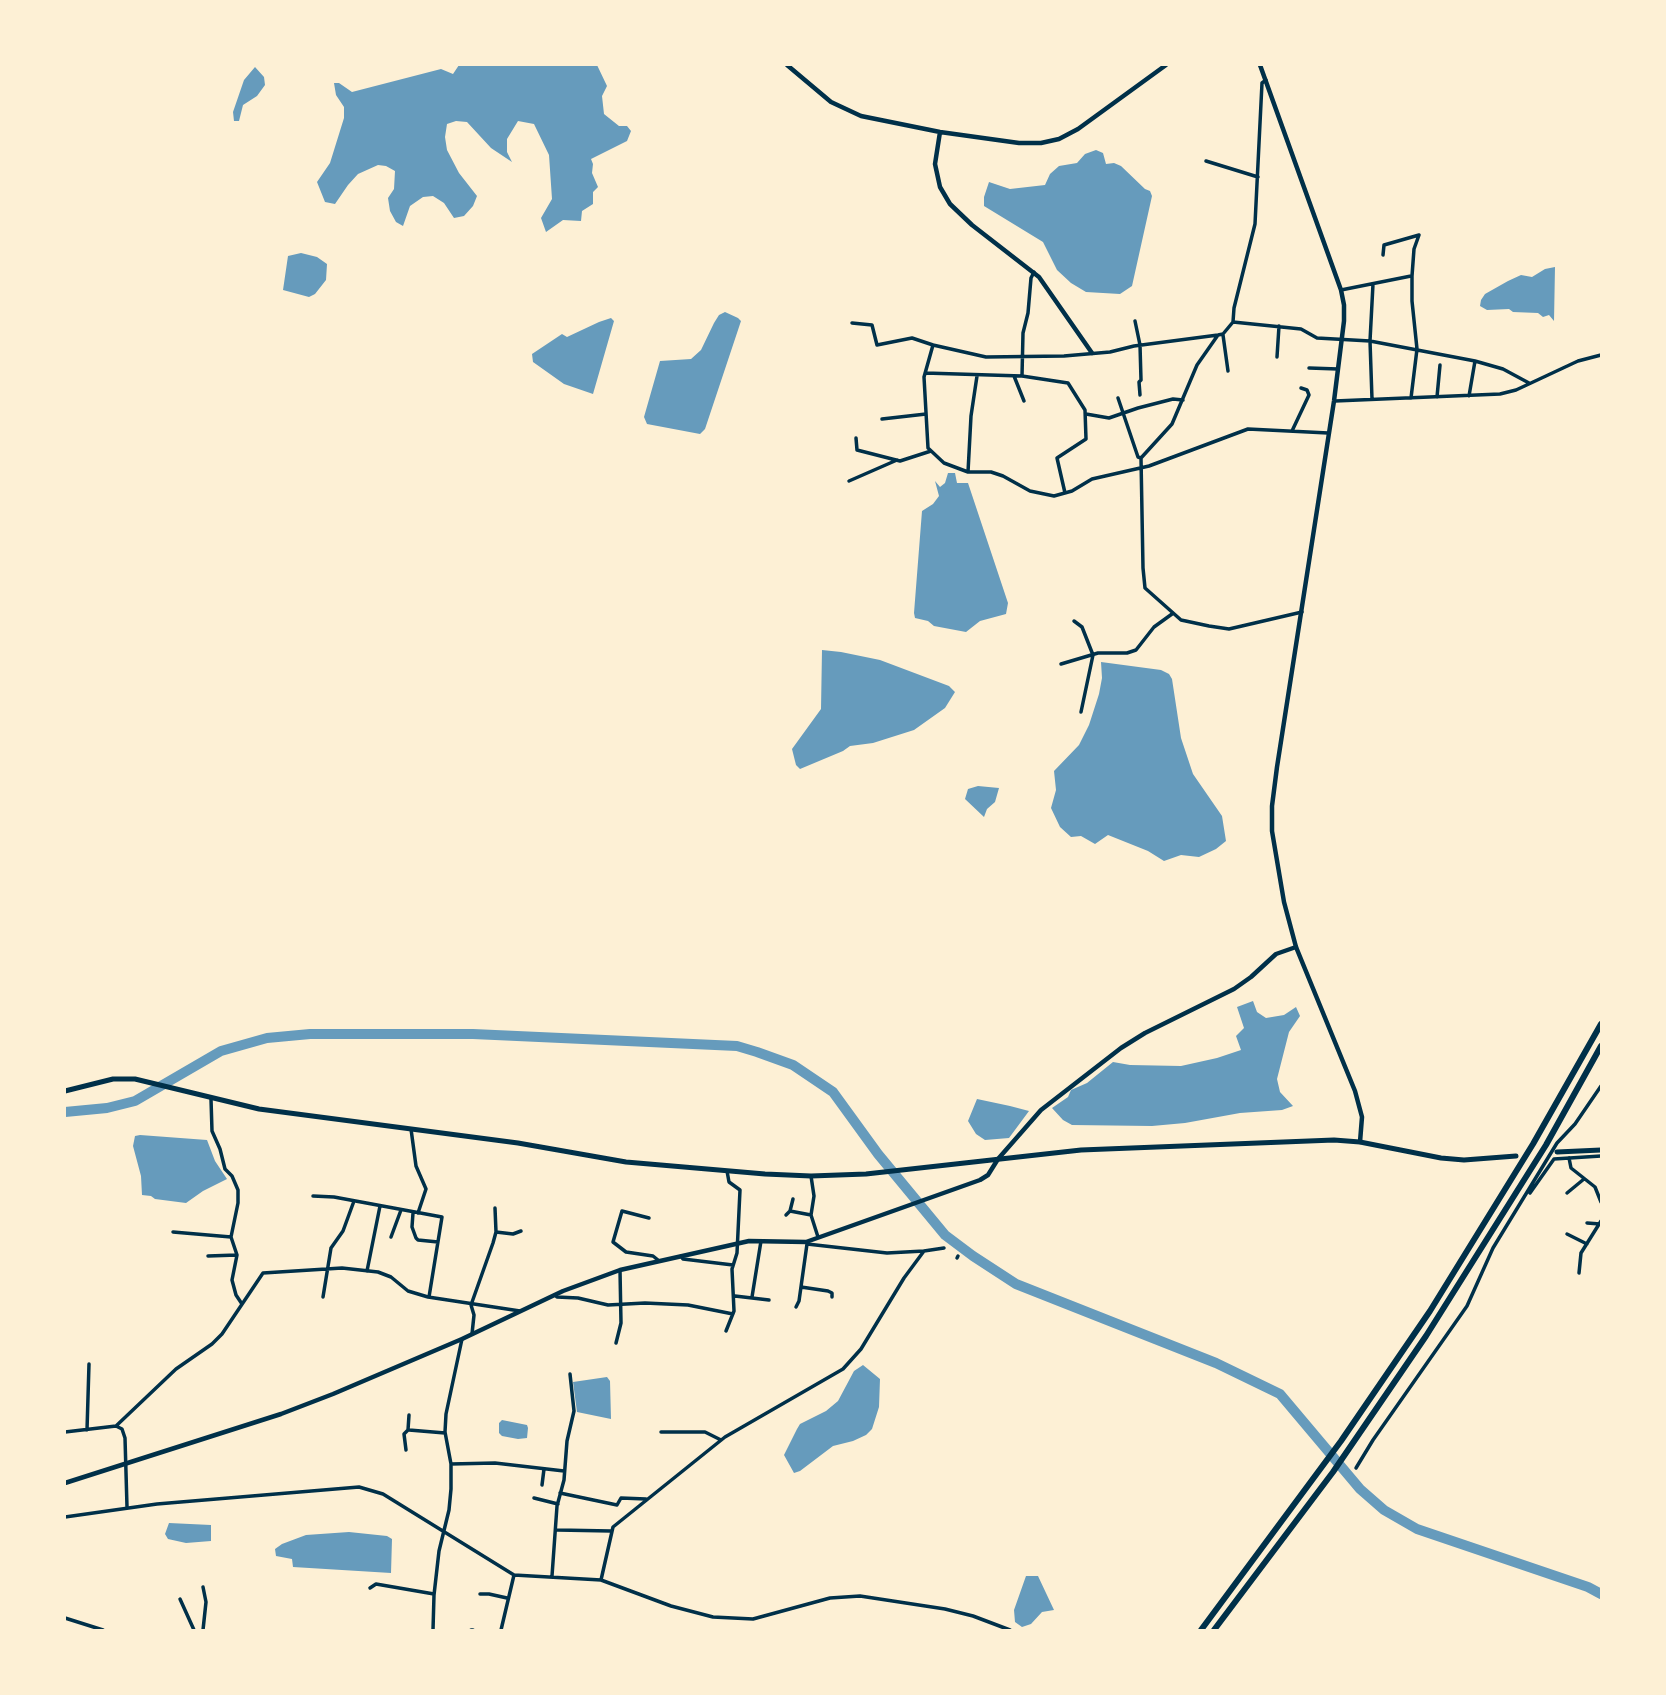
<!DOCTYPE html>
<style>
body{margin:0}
#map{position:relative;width:1666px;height:1695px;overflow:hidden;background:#fdf0d5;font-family:"DM Sans",sans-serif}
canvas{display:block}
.frame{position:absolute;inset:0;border:66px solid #fdf0d5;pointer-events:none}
</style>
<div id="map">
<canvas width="1666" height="1695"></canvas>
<div class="frame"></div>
</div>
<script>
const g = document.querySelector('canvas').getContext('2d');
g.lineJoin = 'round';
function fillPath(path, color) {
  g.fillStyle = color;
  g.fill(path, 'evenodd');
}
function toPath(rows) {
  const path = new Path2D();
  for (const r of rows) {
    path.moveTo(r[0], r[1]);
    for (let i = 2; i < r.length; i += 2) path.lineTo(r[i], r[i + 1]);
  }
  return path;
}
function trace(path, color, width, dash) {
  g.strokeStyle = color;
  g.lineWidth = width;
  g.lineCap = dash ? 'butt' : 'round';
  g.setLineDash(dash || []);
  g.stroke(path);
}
fillPath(toPath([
 [459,65,597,65,607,86,602,96,604,114,619,126,627,126,631,131,627,141,591,159,593,164,592,173,598,187,593,192,593,204,582,211,581,221,563,220,546,232,541,218,552,199,549,155,534,124,518,121,507,139,507,152,512,162,491,148,467,122,456,121,447,124,445,137,447,150,459,173,477,196,473,206,464,216,454,218,444,203,433,196,423,197,410,206,403,226,396,222,390,211,388,198,394,189,395,171,386,166,378,165,358,174,348,185,335,204,325,202,317,182,330,163,344,118,344,107,336,95,334,83,339,83,352,92,441,69,453,74],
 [255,67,264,77,265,85,257,96,243,105,239,121,234,121,233,112,244,80],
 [1096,150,1103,153,1106,164,1114,163,1121,166,1145,189,1150,191,1152,196,1132,286,1120,294,1086,292,1071,283,1057,270,1043,242,984,206,984,197,989,182,1010,189,1045,185,1050,174,1059,166,1077,163,1085,154],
 [301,253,317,257,327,264,326,280,315,294,309,297,283,290,288,256],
 [1555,267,1554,321,1549,315,1543,317,1538,313,1513,312,1509,309,1487,310,1480,306,1481,300,1485,294,1508,281,1521,275,1532,277,1545,269],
 [725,312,738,318,741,321,705,429,700,434,647,424,644,417,660,361,691,359,701,350,714,323,719,315],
 [611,318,614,321,593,394,564,384,533,362,532,354,562,334,567,337,599,322],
 [948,473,955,473,957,483,968,483,1008,603,1006,614,980,621,966,632,934,626,928,621,915,618,914,613,922,511,933,504,939,496,935,481,940,487,945,483],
 [822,650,841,652,880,660,949,686,955,692,945,708,914,730,873,743,850,746,843,751,800,769,796,765,792,749,821,709],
 [1101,662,1161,670,1169,674,1172,679,1181,738,1193,774,1222,816,1226,841,1216,849,1199,857,1181,855,1164,861,1148,851,1108,835,1095,844,1081,836,1071,837,1060,827,1051,808,1056,790,1054,771,1079,745,1089,725,1099,694,1102,678],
 [978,786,999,788,995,802,987,809,984,817,965,799,968,789],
 [1253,1001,1257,1012,1266,1018,1284,1015,1296,1007,1300,1016,1289,1032,1277,1079,1280,1092,1293,1106,1282,1110,1240,1113,1185,1123,1152,1126,1072,1125,1063,1120,1052,1108,1068,1097,1071,1090,1087,1083,1113,1062,1130,1065,1181,1066,1217,1058,1241,1050,1236,1036,1244,1028,1237,1007],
 [977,1099,1010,1106,1029,1111,1009,1138,985,1140,976,1134,968,1121],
 [140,1135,207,1140,215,1161,227,1179,203,1191,186,1203,155,1199,151,1196,142,1195,141,1176,133,1146,135,1136],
 [863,1365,880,1379,879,1407,872,1429,866,1435,853,1441,833,1446,800,1471,794,1473,784,1455,797,1429,800,1424,826,1411,838,1401,854,1371],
 [607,1377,610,1381,611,1419,577,1412,573,1382],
 [502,1420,527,1425,528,1428,527,1438,518,1439,502,1436,499,1433,499,1423],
 [169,1523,211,1525,211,1541,186,1543,168,1539,165,1534],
 [349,1532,387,1536,392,1539,391,1573,293,1567,292,1559,276,1556,275,1549,282,1544,306,1535],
 [1026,1576,1038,1576,1054,1610,1042,1612,1031,1624,1022,1627,1015,1622,1014,1610]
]), '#669bbc');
trace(toPath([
 [65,1112,107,1108,135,1101,221,1051,267,1038,310,1034,473,1034,737,1046,757,1052,793,1065,833,1092,878,1154,945,1235,973,1256,1016,1284,1216,1363,1280,1394,1360,1489,1384,1510,1417,1529,1588,1587,1601,1594]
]), '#669bbc', 10);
trace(toPath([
 [1206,161,1258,177],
 [1383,255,1384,245,1419,235],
 [1341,290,1411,276],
 [1135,321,1140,345,1141,380,1139,382,1140,395],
 [1233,322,1234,308,1255,224,1262,83,1266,80],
 [852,323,872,325,877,345,912,338,933,345],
 [1218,335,1197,365,1172,424,1141,458,1143,568,1145,588,1181,620,1209,626,1229,629,1302,612],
 [1223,335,1228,371],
 [1277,357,1279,326],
 [1309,368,1338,369],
 [925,373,1022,376,1068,383,1085,410,1086,439,1057,458,1065,493],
 [1014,376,1024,401],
 [1022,376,1023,333,1028,313,1031,278,1034,272],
 [1469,396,1475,361],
 [1437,397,1440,365],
 [1118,398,1138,457,1141,458],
 [1411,398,1417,349,1412,301,1412,276,1414,249,1419,235],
 [1372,399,1370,341,1373,284],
 [1335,401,1500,394,1516,390,1578,361,1601,355],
 [1086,414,1109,418,1138,408,1173,399,1183,400],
 [882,419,926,414],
 [1292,431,1309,395,1307,390,1301,388],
 [1328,433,1248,429,1149,466,1092,479,1072,491,1054,496,1030,491,1003,476,991,472,968,472,944,463,928,448,924,377,933,345,986,357,1064,356,1110,352,1134,346,1218,335,1223,334,1233,322,1301,329,1317,338,1370,341,1475,361,1503,369,1529,383],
 [856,438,857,450,900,461,931,451],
 [968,472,971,416,977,376],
 [849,481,897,460],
 [1074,621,1082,627,1093,655,1081,712],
 [1061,664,1098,653,1127,653,1136,650,1154,627,1172,614],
 [211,1099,212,1131,220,1149,225,1169,232,1176,238,1190,238,1203,231,1237,237,1255,232,1280,236,1295,242,1304],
 [411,1129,416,1166,426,1189,418,1213],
 [1569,1158,1571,1168,1595,1187,1601,1202],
 [811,1176,814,1196,811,1215,818,1237],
 [1530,1193,1554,1159,1601,1156],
 [1567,1193,1584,1179],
 [313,1196,334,1197,442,1217,429,1297],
 [790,1211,811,1215],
 [413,1213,412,1227,416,1238,418,1240,438,1242],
 [786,1215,790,1211,793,1199],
 [649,1218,622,1211,613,1242,626,1252,653,1256,658,1260],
 [1587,1223,1600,1224],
 [173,1232,231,1237],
 [496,1232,513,1234,521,1231],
 [1567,1234,1587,1244],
 [391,1237,401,1210],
 [806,1242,807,1244,887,1253,924,1251],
 [208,1256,237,1255],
 [681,1256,683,1259,733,1265],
 [957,1258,958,1256],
 [367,1271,380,1206],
 [1579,1273,1581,1253,1601,1221],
 [801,1287,828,1291,832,1293,832,1297],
 [555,1295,557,1297,578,1298,608,1305,645,1303,688,1305,733,1314],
 [735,1296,769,1300],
 [323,1297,331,1248,343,1231,354,1201],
 [752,1297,761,1241],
 [796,1307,799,1301,807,1244],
 [726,1331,734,1311,732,1269,737,1253,740,1190,729,1182,727,1171],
 [472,1334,474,1315,471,1305,493,1243,496,1232,495,1208],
 [616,1343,621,1323,620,1270],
 [116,1426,122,1429,125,1438,127,1507],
 [87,1430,89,1364],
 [409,1430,445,1433],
 [65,1432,116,1426,176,1369,212,1344,222,1334,263,1273,342,1268,378,1272,391,1277,408,1291,428,1297,520,1311],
 [661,1432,705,1432,721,1440],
 [406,1450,404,1434,408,1430,409,1415],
 [451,1464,495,1463,564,1471],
 [1356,1468,1373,1440,1467,1306,1493,1248,1557,1143,1575,1124,1601,1086],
 [542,1485,544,1469],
 [560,1493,617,1505,621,1498,646,1499],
 [534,1498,558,1504],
 [65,1517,157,1504,359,1487,383,1494,514,1575,601,1580,671,1606,713,1617,753,1619,830,1598,860,1596,945,1609,973,1616,1010,1630],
 [557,1530,611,1531],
 [552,1576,557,1506,564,1480,567,1441,574,1411,570,1374],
 [601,1580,613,1527,725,1437,843,1369,861,1349,904,1278,924,1251,944,1248],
 [203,1587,206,1602,203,1630],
 [370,1588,376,1584,434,1594],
 [480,1594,489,1594,507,1598],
 [180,1599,194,1630],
 [65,1618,103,1630],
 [433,1630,434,1595,439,1551,449,1510,451,1489,451,1464,445,1432,446,1414,462,1339],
 [471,1630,473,1630],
 [501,1630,514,1575]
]), '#003049', 3.5);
trace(toPath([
 [787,65,831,102,861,116,940,132,1019,143,1041,143,1059,139,1078,129,1166,65],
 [940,132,935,164,940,187,950,204,972,225,1039,277,1092,353],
 [65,1483,281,1414,333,1394,462,1339,563,1291,620,1270,749,1241,806,1242,980,1180,988,1175,998,1159,1041,1110,1121,1048,1145,1033,1234,989,1251,977,1276,954,1296,947]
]), '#003049', 4.5);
trace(toPath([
 [1260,65,1341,290,1344,305,1344,321,1334,401,1277,767,1272,806,1272,831,1284,902,1296,947,1355,1091,1362,1117,1360,1142]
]), '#003049', 4.5);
trace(toPath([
 [65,1091,113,1079,135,1079,259,1109,518,1143,626,1162,765,1174,811,1176,866,1174,1081,1150,1334,1140,1360,1142,1441,1158,1464,1160,1516,1156],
 [1557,1152,1601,1150]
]), '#003049', 5);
trace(toPath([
 [1201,1630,1341,1441,1430,1311,1533,1144,1601,1024],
 [1214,1630,1333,1472,1426,1336,1546,1145,1601,1046]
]), '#003049', 6);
</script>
